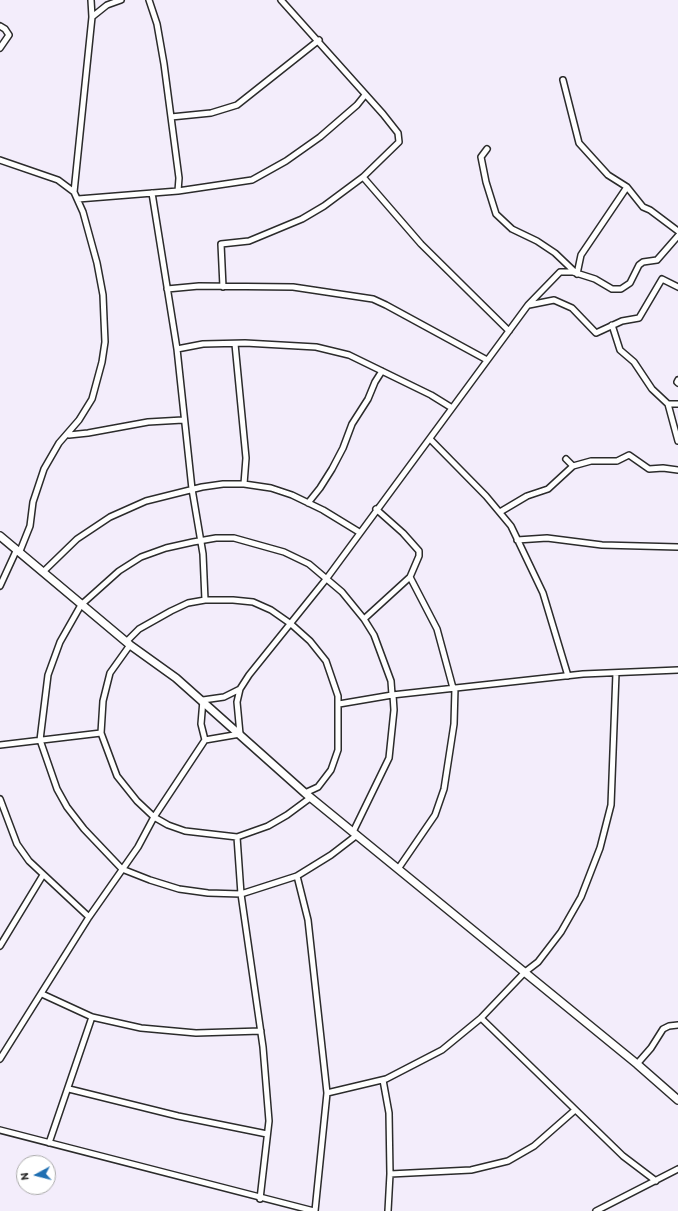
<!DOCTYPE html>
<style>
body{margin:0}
#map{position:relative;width:678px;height:1211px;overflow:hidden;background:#f3edfb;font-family:Itim,sans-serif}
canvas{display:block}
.north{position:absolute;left:16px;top:1155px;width:40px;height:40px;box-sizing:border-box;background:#fff;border:1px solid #aaa;border-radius:50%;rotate:263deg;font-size:11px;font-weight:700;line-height:16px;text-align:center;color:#2b2b2b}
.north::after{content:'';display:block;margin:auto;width:14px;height:18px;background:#1f6fb2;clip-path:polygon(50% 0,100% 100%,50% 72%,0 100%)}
</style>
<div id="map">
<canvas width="678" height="1211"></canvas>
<div class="north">N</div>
</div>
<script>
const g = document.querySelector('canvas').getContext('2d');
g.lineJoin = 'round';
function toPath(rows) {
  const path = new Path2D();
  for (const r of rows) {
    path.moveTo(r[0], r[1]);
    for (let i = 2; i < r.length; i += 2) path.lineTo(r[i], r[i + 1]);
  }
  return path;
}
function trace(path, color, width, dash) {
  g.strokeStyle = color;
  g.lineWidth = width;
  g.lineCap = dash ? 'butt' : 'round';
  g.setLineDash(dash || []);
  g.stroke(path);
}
const street = toPath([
 [91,0,92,17],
 [149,0,157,24,164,64,179,178,178,191],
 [0,26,5,29,9,35,0,48],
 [563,80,579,143,608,175,627,187,643,207,650,210,678,231],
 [171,117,211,113,237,105,319,40],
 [487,149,481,157,486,182,496,214,512,229,537,241,555,253,577,274,581,255,627,187],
 [0,160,58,180,74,192,83,212,97,263,103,295,104,319,105,342,102,362,92,399,79,420,59,443,44,469,33,502,30,526,20,551],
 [363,177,421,244,509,331],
 [74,192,92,17,107,5,121,0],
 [152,193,177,349,192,489,203,554,205,600],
 [78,199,178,191,252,180,286,161,320,137,357,105,365,95],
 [223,287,221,244,249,241,302,219,324,206,363,177,399,142,398,133,383,114,281,0],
 [167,289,199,286,293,287,373,299,386,305,487,360],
 [529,305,554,300,572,308,596,333,622,321,639,318,662,279,678,287],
 [612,325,620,350,634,362,652,389,668,404,678,441],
 [235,344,246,458,244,484],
 [177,349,203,344,245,343,316,347,349,355,431,395,452,408],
 [678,380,677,382,678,383],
 [668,404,678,404],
 [69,435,88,433,148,422,183,420],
 [430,439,486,496,511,526,543,593,568,676],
 [566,459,573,466,591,461,617,461,629,455,649,469,663,468,678,470],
 [308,503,320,488,332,469,343,448,352,424,368,399,375,382,382,371],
 [376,509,403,533,419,551,419,556,410,577,437,629,453,688],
 [500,512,527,496,548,489,573,466],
 [517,540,547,538,602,545,678,547],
 [44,571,77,539,110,517,146,501,202,487,223,484,244,484,271,488,292,495,323,510,359,532],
 [0,586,17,549],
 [364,619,410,577],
 [126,642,139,629,171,611,188,603,205,600,233,600,253,602,271,610,291,624,310,641,326,661,338,696,338,750,331,770,318,787,305,793],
 [130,645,110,673,103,701,101,733,117,776,137,801,154,817,168,825,185,831,237,837,268,826,287,815,310,798],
 [339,704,392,695,583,674,678,670],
 [205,740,201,724,203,700,224,697,240,689],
 [0,745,101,733],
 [0,799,17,844,29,861,89,917],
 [353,832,389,758,394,710,393,695],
 [357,835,331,855,297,876,241,894,208,893,179,889,150,880,122,869,84,829,67,807,57,789,40,740,48,675,60,642,81,605,119,571,141,557,166,548,193,542,216,538,234,538,284,552,309,564,342,592,364,619,374,635,391,681,392,695],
 [237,837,241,894,263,1047,269,1121,260,1199],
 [398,869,435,815,444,789,454,724,455,688],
 [297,876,308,920,327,1093,315,1211],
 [0,946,43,875],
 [42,994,92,1017,141,1028,196,1033,261,1031],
 [481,1018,623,1156,656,1181],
 [0,1059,89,917,138,847,154,817,205,740,240,734,237,702,240,689,249,675,327,578,528,305,560,272,573,272,595,279,612,289,621,289,630,283,639,265,643,262,657,260,678,236],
 [637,1064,651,1048,663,1029,669,1026,678,1025],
 [383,1080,389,1113,390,1174,388,1211],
 [69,1089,178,1116,267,1134],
 [327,1093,386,1079,442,1050,481,1018,525,972,538,962,561,932,581,897,600,848,611,805,616,673],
 [0,1130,314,1211],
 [49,1143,92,1017],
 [390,1174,471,1170,508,1161,534,1146,575,1110],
 [596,1211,678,1169]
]);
const secondary = toPath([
 [0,536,130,645,176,678,305,793,637,1064,678,1100]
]);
trace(street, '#2b2b2b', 8);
trace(secondary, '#2b2b2b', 10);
trace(street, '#fff', 5);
trace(secondary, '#fff', 7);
</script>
